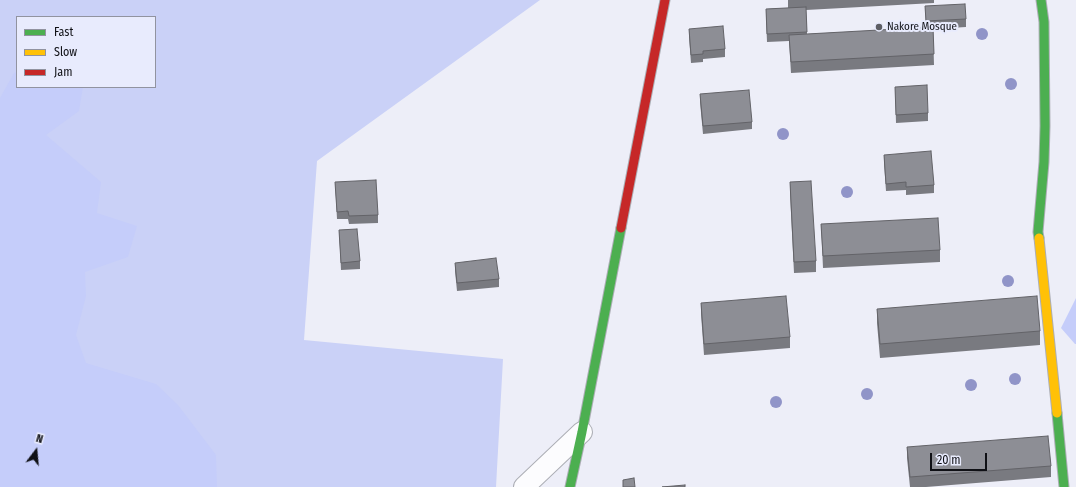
<!DOCTYPE html>
<style>
body{margin:0}
#map{position:relative;width:1076px;height:487px;overflow:hidden;background:#edeef8;font-family:"Fira Sans Condensed",sans-serif}
canvas{display:block}
.legend{position:absolute;left:16px;top:16px;width:140px;height:72px;box-sizing:border-box;background:#e8ebfd;border:1px solid #9193a0;margin:0;padding:5px 7px;list-style:none;font-size:12px;color:#0f1015}
.legend li{display:flex;align-items:center;gap:8px;height:20px}
.legend b{width:20px;border:1px solid #9193a0}
.north{position:absolute;left:16px;top:431px;width:40px;height:40px;-webkit-text-stroke:3px #e8ebfd;paint-order:stroke;rotate:16deg;font-size:11px;font-weight:700;line-height:16px;text-align:center;color:#0f1015}
.north::after{content:'';display:block;margin:auto;width:14px;height:18px;background:#0f1015;clip-path:polygon(50% 0,100% 100%,50% 72%,0 100%)}
.scale{position:absolute;left:930px;top:453px;width:57px;height:18px;box-sizing:border-box;border:2px solid #0f1015;border-top:0;padding-left:5px;font-size:12px;line-height:14px;white-space:nowrap;color:#0f1015;-webkit-text-stroke:3px #e8ebfd;paint-order:stroke}
</style>
<div id="map">
<canvas width="1076" height="487"></canvas>
<ul class="legend">
<li><b style="height:5px;background:#4caf50"></b>Fast</li>
<li><b style="height:5px;background:#ffc107"></b>Slow</li>
<li><b style="height:5px;background:#c62828"></b>Jam</li>
</ul>
<div class="north">N</div>
<div class="scale">20 m</div>
</div>
<script>
const g = document.querySelector('canvas').getContext('2d');
g.lineJoin = 'round';
function fillPath(path, color) {
  g.fillStyle = color;
  g.fill(path, 'evenodd');
}
function toPath(rows) {
  const path = new Path2D();
  for (const r of rows) {
    path.moveTo(r[0], r[1]);
    for (let i = 2; i < r.length; i += 2) path.lineTo(r[i], r[i + 1]);
  }
  return path;
}
function trace(path, color, width, dash) {
  g.strokeStyle = color;
  g.lineWidth = width;
  g.lineCap = dash ? 'butt' : 'round';
  g.setLineDash(dash || []);
  g.stroke(path);
}
function drawText(font, color, halo, rows, align = 'center') {
  g.font = font + ' "Fira Sans Condensed",sans-serif';
  g.lineWidth = 4;
  g.setLineDash([]);
  g.textBaseline = 'middle';
  g.strokeStyle = halo;
  g.fillStyle = color;
  for (const [text, x, y, turn = 0] of rows) {
    g.save();
    g.translate(x, y);
    g.rotate((+turn || 0) * Math.PI / 180);
    g.textAlign = isNaN(turn) ? turn : align;
    if (halo) g.strokeText(text, 0, 0);
    g.fillText(text, 0, 0);
    g.restore();
  }
}
fillPath(toPath([
 [0,0,540,0,317,161,304,340,503,359,496,487,0,487],
 [17,17,155,17,155,87,17,87]
]), '#cad1f7');
fillPath(toPath([
 [17,72,17,87,83,87,79,111,46,135,101,182,97,213,137,226,128,257,85,272,86,296,76,335,86,363,156,384,178,405,216,455,217,487,0,487,0,98,14,73],
 [1076,298,1076,344,1075,344,1061,328]
]), '#c5cdfa');
const street = toPath([
 [524,487,582,432]
]);
const fast = toPath([
 [1039,238,1038,232,1044,162,1045,126,1044,22,1041,0],
 [1057,413,1064,487],
 [570,487,582,432,621,228]
]);
const slow = toPath([
 [1039,238,1057,413]
]);
const jam = toPath([
 [621,228,665,0]
]);
trace(street, '#acaeb5', 22);
trace(fast, '#acaeb5', 11);
trace(slow, '#acaeb5', 11);
trace(jam, '#acaeb5', 11);
trace(street, '#fcfcfe', 20);
trace(fast, '#4caf50', 9);
trace(slow, '#ffc107', 9);
trace(jam, '#c62828', 9);
g.fillStyle = '#9094c8';
for (const [x, y] of [
 [982,34],
 [1011,84],
 [783,134],
 [847,192],
 [1008,281],
 [1015,379],
 [971,385],
 [867,394],
 [776,402]
]) {
  g.beginPath();
  g.arc(x, y, 6, 0, 2 * Math.PI);
  g.fill();
}
fillPath(toPath([
 [788,0,934,0,934,3,806,10,807,34,926,28,925,6,966,19,966,27,933,29,934,65,791,73,789,41,767,42,766,17,766,9,788,8],
 [689,29,725,49,725,57,703,59,703,62,691,63,689,37],
 [895,87,928,113,928,121,896,123],
 [700,94,752,122,752,129,703,134,700,102],
 [884,155,934,185,934,193,906,195,906,190,886,191,884,163],
 [335,182,378,215,378,223,349,224,348,219,337,219],
 [790,182,816,261,816,272,794,273,790,193],
 [821,224,940,250,940,262,823,268],
 [339,230,360,261,360,269,341,270],
 [455,263,499,279,499,287,457,291,455,271],
 [701,303,790,337,790,348,704,355,701,314],
 [877,309,1040,331,1040,345,880,358,877,323],
 [907,447,1051,466,1051,477,926,487,910,487,907,458]
]), '#797a80');
const building = toPath([
 [965,4,966,19,926,21,925,6,965,4],
 [806,7,807,32,767,34,766,9,806,7],
 [723,26,725,49,703,51,703,54,691,55,689,29,723,26],
 [933,27,934,54,791,62,789,35,933,27],
 [927,85,928,113,896,115,895,87,927,85],
 [749,90,752,122,703,126,700,94,749,90],
 [931,151,934,185,906,187,906,182,886,184,884,155,931,151],
 [376,180,378,215,349,216,348,211,337,212,335,182,376,180],
 [811,181,816,261,794,262,790,182,811,181],
 [938,218,940,250,823,256,821,224,938,218],
 [357,229,360,261,341,263,339,230,357,229],
 [496,258,499,279,457,283,455,263,496,258],
 [786,296,790,337,704,344,701,303,786,296],
 [1037,296,1040,331,880,344,877,309,1037,296],
 [1048,436,1051,466,910,477,907,447,1048,436],
 [634,478,635,487,623,487,623,480,634,478],
 [685,485,685,487,662,487,685,485]
]);
fillPath(building, '#8d8e95');
trace(building, '#636368', 1);
for (const [x, y, r, color] of [
 [879,27,4,"#5d5e64"]
]) {
  const dot = new Path2D();
  dot.arc(x, y, r, 0, 2 * Math.PI);
  g.fillStyle = color;
  g.fill(dot);
  trace(dot, '#e8ebfd', 1.5);
}
drawText('11px', '#0f1015', '#e8ebfd', [
 ["Nakore Mosque",887,27]
], 'left');
</script>
